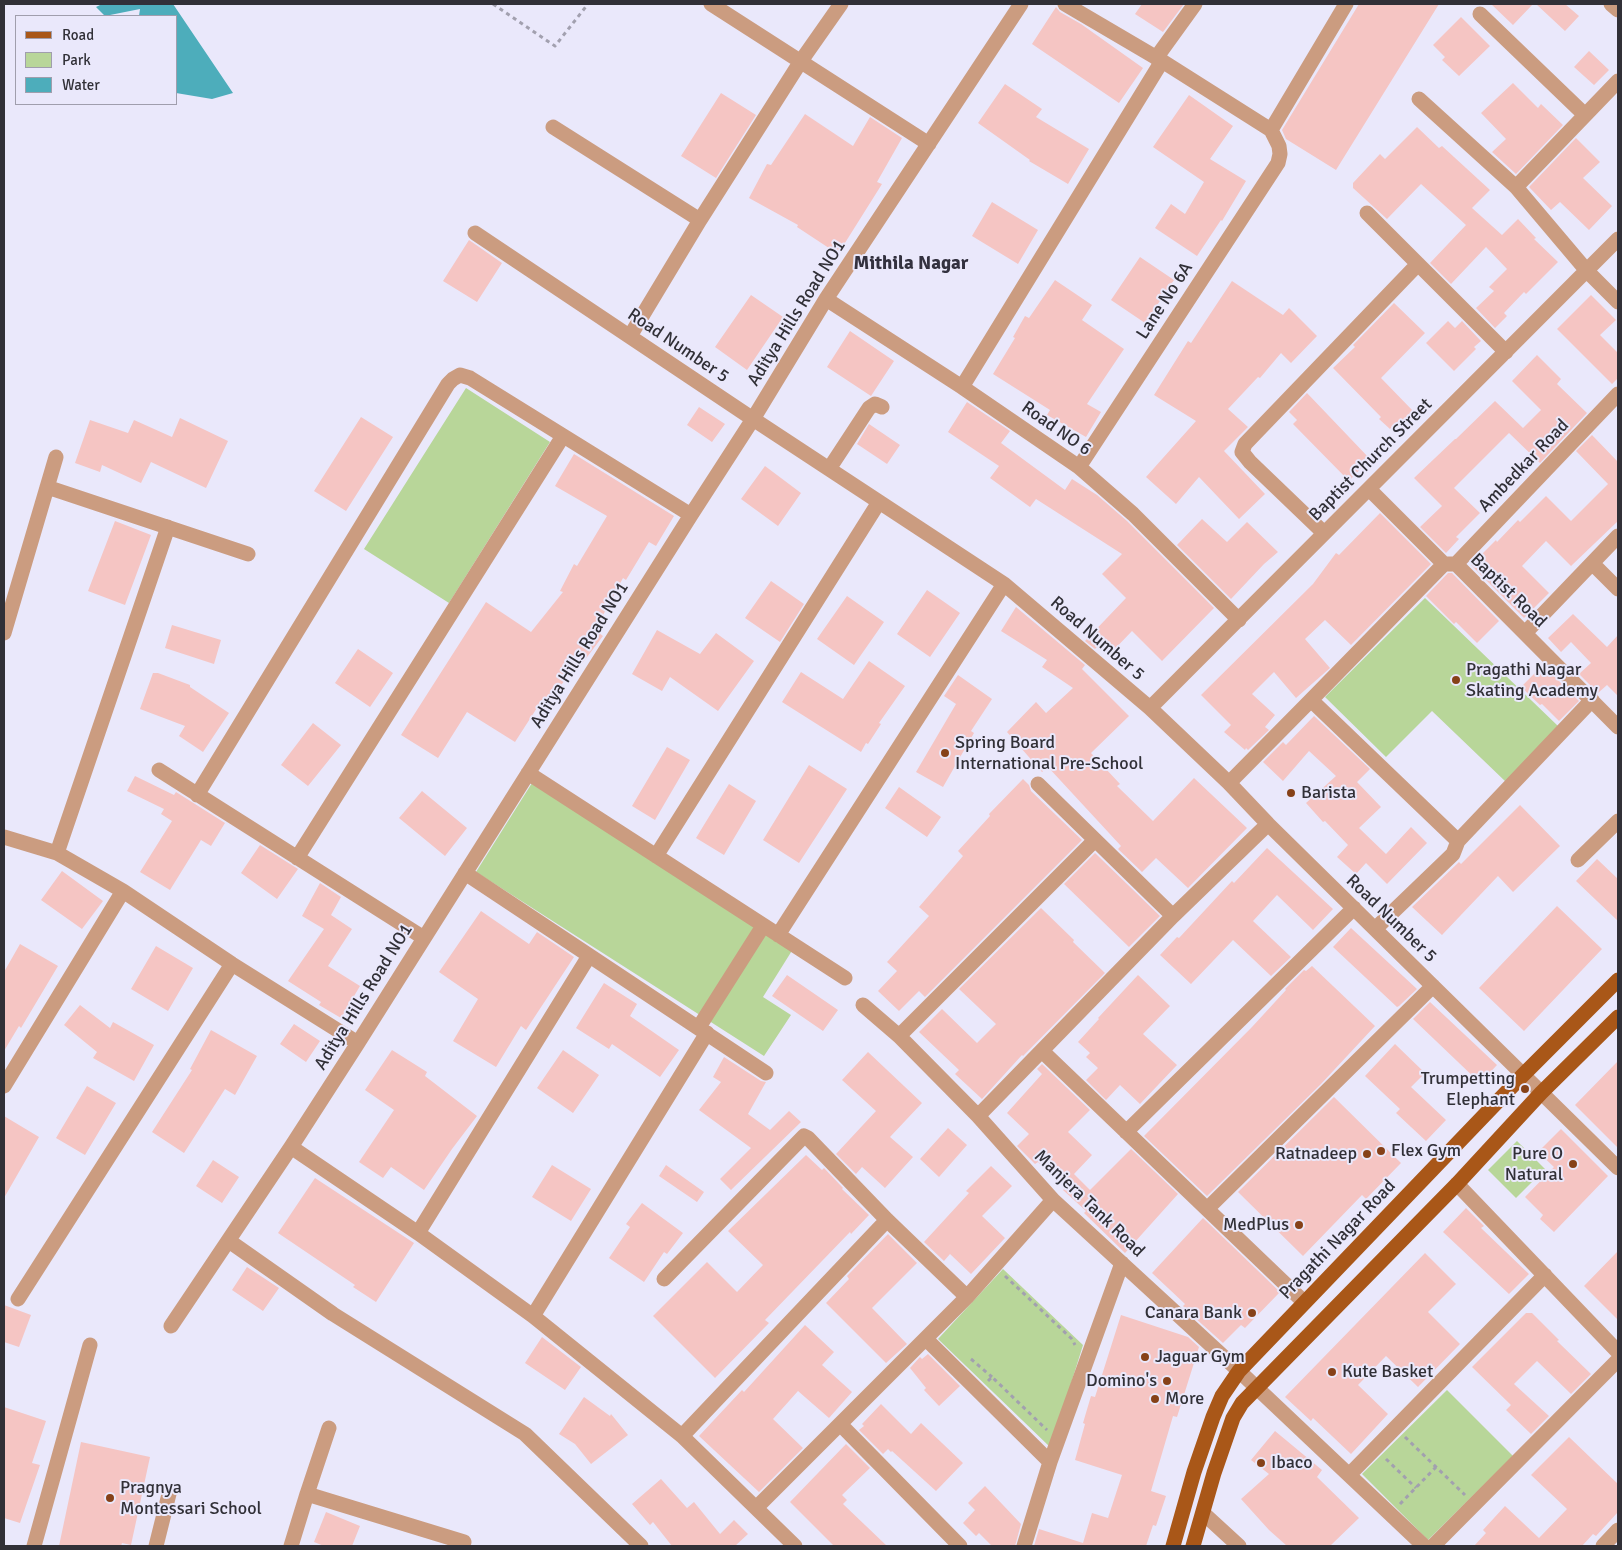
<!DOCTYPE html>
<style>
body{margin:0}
#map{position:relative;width:1622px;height:1550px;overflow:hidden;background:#eae8fb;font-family:Signika,sans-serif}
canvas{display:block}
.frame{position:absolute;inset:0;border:5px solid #313037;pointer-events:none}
.legend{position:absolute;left:15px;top:15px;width:162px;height:90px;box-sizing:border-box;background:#eae8fb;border:1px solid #a09ead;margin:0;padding:6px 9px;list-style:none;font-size:15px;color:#313037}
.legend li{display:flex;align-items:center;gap:10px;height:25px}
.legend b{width:25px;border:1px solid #a09ead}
</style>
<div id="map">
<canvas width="1622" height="1550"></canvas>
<div class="frame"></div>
<ul class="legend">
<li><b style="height:6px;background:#a95718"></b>Road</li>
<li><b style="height:14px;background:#b8d699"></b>Park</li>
<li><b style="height:14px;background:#4dadbb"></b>Water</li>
</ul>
</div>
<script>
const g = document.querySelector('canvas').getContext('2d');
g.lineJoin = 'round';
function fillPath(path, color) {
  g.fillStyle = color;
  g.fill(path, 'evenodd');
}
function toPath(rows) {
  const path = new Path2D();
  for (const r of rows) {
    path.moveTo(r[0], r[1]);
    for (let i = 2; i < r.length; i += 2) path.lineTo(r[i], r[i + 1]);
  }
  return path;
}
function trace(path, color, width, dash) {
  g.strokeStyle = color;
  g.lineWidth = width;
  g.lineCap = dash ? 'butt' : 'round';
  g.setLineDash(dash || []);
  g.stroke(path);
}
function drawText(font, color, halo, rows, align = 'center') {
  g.font = font + ' Signika,sans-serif';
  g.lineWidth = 4;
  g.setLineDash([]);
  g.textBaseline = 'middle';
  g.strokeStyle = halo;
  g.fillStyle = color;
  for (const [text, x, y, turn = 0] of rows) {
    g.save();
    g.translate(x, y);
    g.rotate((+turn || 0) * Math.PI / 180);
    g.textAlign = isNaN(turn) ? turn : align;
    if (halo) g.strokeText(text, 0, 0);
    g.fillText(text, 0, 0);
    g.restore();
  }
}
fillPath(toPath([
 [466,388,550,442,449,603,364,549],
 [1425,598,1558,726,1506,782,1432,711,1386,757,1325,697],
 [532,783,793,949,763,997,791,1015,764,1056,476,872],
 [1517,1141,1545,1169,1516,1198,1488,1170],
 [1003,1269,1083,1345,1051,1448,938,1339],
 [1447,1390,1513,1456,1428,1540,1362,1474]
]), '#b8d699');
fillPath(toPath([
 [102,4,173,4,233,93,212,99,176,93,176,16,139,16,140,9,105,16,96,7]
]), '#4dadbb');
fillPath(toPath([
 [1142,4,1184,4,1163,32,1135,14],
 [1359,4,1439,4,1336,170,1286,139,1282,130],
 [1491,4,1533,4,1513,25],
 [1536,4,1565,4,1579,16,1565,31],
 [1056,7,1060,12,1081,24,1143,68,1119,103,1032,44],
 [1461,17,1490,46,1459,76,1442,60,1445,57,1433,45],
 [1589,51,1609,70,1594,85,1574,67],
 [1513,83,1538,108,1541,104,1563,125,1516,174,1492,152,1506,139,1481,113],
 [1005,84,1042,109,1036,117,1089,149,1068,184,1029,161,1030,160,978,123],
 [721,93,756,115,716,178,681,156],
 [1189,95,1233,126,1210,159,1246,181,1222,221,1221,220,1197,256,1155,228,1171,204,1185,214,1204,182,1153,147],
 [805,114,853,146,870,117,902,138,877,182,882,184,838,254,797,227,798,225,749,198,767,164,771,165],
 [1417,127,1439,148,1442,146,1490,190,1472,208,1502,235,1518,219,1536,238,1534,239,1558,262,1526,294,1524,292,1504,313,1507,316,1495,328,1476,308,1494,291,1489,287,1507,269,1486,247,1451,284,1430,263,1466,225,1421,184,1387,219,1353,188,1353,183,1380,154,1385,159],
 [1576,138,1600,162,1583,178,1612,206,1589,230,1560,202,1551,210,1529,187],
 [992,202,1038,230,1018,264,972,236],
 [469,240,502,263,477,302,443,281],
 [1140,257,1174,280,1145,323,1111,300],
 [1055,280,1092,305,1082,320,1124,349,1087,404,1101,412,1086,437,1047,415,1050,410,993,374,1015,338,1013,337,1025,316,1029,318],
 [1232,281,1283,315,1289,308,1317,336,1291,363,1281,353,1260,378,1258,377,1228,409,1248,427,1224,451,1265,494,1239,519,1199,477,1176,504,1146,477,1196,421,1154,395,1188,341,1191,343],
 [751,295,783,317,747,370,715,347],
 [1591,295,1616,320,1600,335,1618,353,1618,378,1612,384,1557,329],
 [1394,303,1425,333,1381,378,1414,412,1394,431,1391,428,1390,429,1379,419,1381,417,1333,368,1355,347,1353,345],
 [1448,321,1455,328,1462,321,1481,341,1474,347,1476,349,1454,371,1426,343],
 [850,331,894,361,871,396,827,367],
 [1537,355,1561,379,1557,384,1587,413,1540,463,1509,433,1454,488,1480,513,1456,537,1459,539,1446,553,1420,527,1442,506,1414,478,1455,439,1456,439,1495,401,1523,428,1541,410,1512,381],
 [1307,393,1370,459,1349,481,1293,424,1297,420,1289,412],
 [967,402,1010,431,1001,443,1065,490,1072,479,1097,495,1127,521,1214,608,1162,661,1132,631,1109,655,1099,645,1095,649,1085,641,1126,598,1102,574,1122,554,1036,499,1030,507,990,478,999,466,948,432],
 [699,407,725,424,712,442,687,425],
 [361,417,393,437,346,511,314,491],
 [180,418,228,441,206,488,151,462,141,483,102,465,100,472,75,463,90,420,128,433,134,420,172,437],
 [869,424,900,445,887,464,857,444],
 [1592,435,1618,462,1618,521,1571,566,1546,541,1522,566,1549,593,1524,618,1471,565,1496,540,1497,542,1518,520,1520,522,1546,496,1571,521,1608,484,1576,451],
 [574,454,674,516,656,546,649,542,626,580,623,578,595,630,603,636,581,665,578,663,549,701,544,697,515,742,467,712,438,758,401,735,486,602,531,632,563,592,560,591,574,564,577,566,607,516,555,486],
 [765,466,801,493,778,526,741,499],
 [1380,513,1431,564,1351,645,1325,620,1305,639,1330,668,1296,698,1274,672,1252,694,1275,715,1265,727,1269,730,1248,750,1246,748,1245,750,1224,732,1231,725,1201,695,1313,584,1336,553,1339,555],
 [1202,519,1227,542,1247,522,1278,552,1264,564,1231,599,1177,545],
 [115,521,151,535,125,605,88,591],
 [1448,573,1452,573,1499,621,1477,643,1456,622,1454,624,1426,596],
 [771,581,804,604,780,642,745,618],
 [927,590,960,613,930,657,897,634],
 [847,596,884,622,854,665,817,639],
 [1016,607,1085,665,1082,669,1129,716,1091,753,1120,784,1117,786,1153,821,1194,778,1247,828,1188,888,1156,858,1142,872,1118,849,1121,846,1048,767,1042,772,1007,732,1036,702,1046,713,1073,688,1042,667,1047,660,1001,631],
 [1573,614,1607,647,1618,635,1618,696,1607,685,1598,693,1579,674,1591,663,1571,642,1561,652,1548,638],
 [172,625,221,640,214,664,165,648],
 [657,630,700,654,716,633,754,661,718,711,670,677,662,691,632,674],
 [358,649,393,673,370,707,335,683],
 [869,661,905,686,879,723,881,724,868,744,866,743,861,752,782,702,801,672,843,699],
 [1543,665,1579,701,1559,721,1542,704,1540,705,1521,687],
 [153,673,158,673,190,685,190,687,229,713,203,752,179,736,185,726,140,709],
 [958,675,992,699,971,731,974,733,943,787,916,772,956,704,944,696],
 [1314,716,1370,769,1357,782,1381,807,1359,828,1386,854,1411,827,1427,843,1387,884,1366,863,1356,874,1337,857,1348,845,1325,821,1323,822,1306,803,1336,776,1309,751,1283,781,1263,762,1283,742,1286,745],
 [313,723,341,745,308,786,281,765],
 [667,747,690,760,655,820,632,806],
 [809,765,847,789,799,863,763,840],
 [135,776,174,795,176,792,225,823,211,846,201,840,170,890,140,872,172,821,161,814,164,809,127,791],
 [1023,779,1029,785,1031,791,1082,840,925,997,919,991,899,1011,878,991,897,971,887,962,929,916,919,907,963,856,958,851,990,816,989,814],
 [729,784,756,801,724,855,696,838],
 [899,787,941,817,927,837,885,808],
 [422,791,467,828,445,856,399,818],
 [1520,805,1560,846,1513,892,1498,876,1442,935,1412,907,1459,862,1461,864],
 [260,845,298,869,277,899,241,873],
 [1267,848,1333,909,1313,930,1277,895,1253,921,1291,957,1271,976,1233,940,1191,984,1160,955,1177,937,1179,938,1232,881,1234,883],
 [1095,853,1160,916,1129,947,1064,884],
 [1597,859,1618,879,1618,921,1576,881],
 [62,871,103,901,82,929,41,900],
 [320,883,341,897,331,915,352,929,328,966,360,986,341,1018,319,1005,321,1002,288,981,324,929,302,916],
 [1557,906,1602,949,1524,1031,1479,988],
 [1041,908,1074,940,1073,942,1105,973,1023,1056,1022,1055,982,1099,955,1074,959,1070,919,1032,942,1009,977,1043,996,1024,959,989],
 [481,911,529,944,537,932,574,957,526,1030,521,1026,496,1067,453,1041,478,999,439,972],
 [1351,928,1417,989,1399,1006,1397,1007,1333,947],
 [20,944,58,966,21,1028,19,1026,4,1051,4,972],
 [156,946,193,968,168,1011,131,989],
 [1312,966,1375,1026,1321,1084,1207,1196,1144,1136,1252,1027,1286,990,1285,989,1304,970,1306,971],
 [787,975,838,1010,823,1031,772,996],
 [1138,975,1170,1006,1143,1034,1177,1065,1140,1104,1120,1085,1106,1100,1086,1080,1098,1068,1086,1057,1090,1053,1078,1042,1099,1019,1098,1018],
 [604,983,637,1004,630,1016,679,1050,660,1077,612,1044,609,1049,576,1028],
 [1430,1002,1497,1065,1480,1083,1413,1019],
 [80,1005,110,1028,113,1022,154,1045,134,1081,93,1058,97,1052,64,1025],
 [294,1024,320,1041,306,1062,280,1044],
 [211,1030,257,1056,235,1095,225,1089,184,1153,152,1132,192,1070,190,1069],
 [1395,1044,1425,1073,1411,1087,1446,1120,1426,1141,1396,1113,1400,1109,1365,1076],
 [392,1050,427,1072,425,1076,477,1116,452,1149,424,1190,391,1167,383,1178,359,1162,394,1110,365,1090],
 [563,1050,599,1075,573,1113,537,1088],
 [868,1052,922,1103,890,1137,913,1157,885,1188,862,1167,856,1174,836,1154,876,1111,842,1080],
 [724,1057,761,1081,766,1082,748,1114,770,1130,789,1111,801,1122,731,1190,720,1179,751,1148,699,1110,721,1082,713,1077],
 [1618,1061,1618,1148,1575,1105],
 [1042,1064,1090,1110,1068,1132,1092,1155,1074,1174,1090,1190,1131,1149,1178,1194,1125,1253,1084,1213,1086,1211,1063,1190,1065,1188,1038,1162,1035,1164,1017,1146,1029,1134,1007,1113,1042,1074,1037,1069],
 [87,1086,116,1103,85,1155,56,1138],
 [1334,1097,1401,1163,1366,1199,1362,1195,1303,1256,1238,1192],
 [4,1116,39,1137,4,1198],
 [948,1128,967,1145,939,1177,920,1159],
 [1561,1129,1608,1176,1554,1232,1540,1219,1543,1215,1525,1197,1554,1167,1538,1152],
 [806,1155,822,1170,824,1168,843,1188,842,1189,869,1215,851,1234,850,1232,765,1320,769,1323,715,1378,653,1316,707,1262,737,1292,763,1265,728,1231],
 [213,1160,239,1177,222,1203,196,1186],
 [552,1165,591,1189,571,1221,532,1197],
 [666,1165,704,1192,697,1202,659,1176],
 [991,1166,1012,1186,982,1216,1005,1238,971,1274,950,1254,944,1261,924,1242,969,1193,966,1191],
 [315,1178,414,1243,376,1302,353,1287,355,1285,278,1233],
 [642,1203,683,1233,667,1254,664,1252,644,1282,609,1258,630,1227,626,1224],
 [1466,1208,1484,1226,1481,1228,1529,1274,1509,1294,1443,1232],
 [1203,1218,1280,1292,1245,1328,1241,1325,1223,1343,1194,1317,1183,1306,1185,1304,1152,1273],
 [888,1234,917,1263,872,1308,907,1344,886,1363,826,1303,849,1279,847,1276],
 [1618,1251,1618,1320,1584,1286],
 [1425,1253,1456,1284,1428,1312,1460,1344,1418,1387,1386,1356,1358,1385,1388,1414,1351,1454,1313,1418,1311,1421,1285,1397],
 [247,1267,279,1288,263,1311,232,1290],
 [4,1305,31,1315,19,1347,4,1342],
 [1526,1313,1532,1313,1559,1340,1557,1341,1591,1374,1571,1394,1537,1361,1514,1384,1549,1416,1531,1434,1506,1410,1511,1405,1472,1367],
 [1121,1315,1188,1337,1199,1347,1177,1417,1173,1416,1151,1491,1166,1496,1156,1526,1153,1525,1146,1546,1034,1546,1039,1529,1083,1543,1092,1513,1108,1518,1122,1475,1075,1460,1085,1424,1083,1423,1091,1396,1095,1397],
 [805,1325,834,1352,822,1365,852,1392,829,1418,798,1391,773,1419,803,1448,759,1492,699,1436,742,1390,744,1392],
 [542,1337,581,1367,565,1390,525,1363],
 [928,1354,960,1386,939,1406,924,1390,926,1388,910,1368,920,1357,922,1359],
 [584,1397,610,1416,611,1414,628,1435,591,1464,575,1444,559,1434],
 [881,1404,911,1434,921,1423,963,1463,936,1491,892,1451,891,1452,888,1449,883,1454,859,1430,864,1426,862,1424],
 [4,1407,46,1421,32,1463,40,1465,20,1523,4,1518],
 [1275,1431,1322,1470,1317,1477,1359,1518,1330,1546,1287,1546,1269,1530,1241,1499,1269,1474,1251,1460],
 [1569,1437,1618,1484,1618,1512,1596,1536,1593,1534,1582,1546,1474,1546,1486,1533,1483,1530,1505,1506,1539,1538,1567,1509,1531,1475],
 [81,1442,150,1457,131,1545,122,1543,121,1546,59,1546],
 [846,1444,870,1468,842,1495,847,1500,843,1504,887,1546,834,1546,790,1502],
 [661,1479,687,1508,694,1502,720,1534,734,1520,748,1534,735,1546,672,1546,653,1522,650,1525,632,1504],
 [985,1486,1021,1524,1015,1546,992,1546,979,1533,976,1536,963,1523,975,1510,968,1503],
 [326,1512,360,1526,352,1546,324,1546,314,1542]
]), '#f5c5c3');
trace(toPath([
 [493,4,555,46,588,4],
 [1005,1276,1072,1339,1075,1345],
 [971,1359,992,1377],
 [988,1381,992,1377,1047,1430],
 [1405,1437,1465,1495],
 [1386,1459,1416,1488],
 [1400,1504,1436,1467]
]), '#a2a0af', 3, [4, 4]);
trace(toPath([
 [711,4,929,144],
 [1065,4,1162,61,1271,130,1279,146,1280,154,1278,163,1079,467],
 [1611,4,1618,10],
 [1480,14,1585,115],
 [1156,58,1195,4],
 [1419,99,1516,187,1587,271,1618,302],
 [553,127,700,220],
 [1271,130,1346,4],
 [1516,187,1618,81],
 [1367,213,1506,352],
 [475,233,753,419,1004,584,1150,708,1229,783,1268,824,1618,1168],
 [826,299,962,387,1079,467,1133,514,1239,620],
 [630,336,700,220,801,61,841,4],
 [962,387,1162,61],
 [829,469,869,408,875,404,882,407],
 [47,487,248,554],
 [1369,489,1444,564,1456,564,1618,727],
 [1324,533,1250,462,1242,452,1245,444,1418,264],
 [1592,563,1618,589],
 [1444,564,1311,700,1458,841],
 [1456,564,1618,394],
 [4,633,56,457],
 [1525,633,1618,536],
 [1150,708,1618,239],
 [159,770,424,938],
 [528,773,845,978],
 [1229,783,1311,700],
 [1038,784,1173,916],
 [197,795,448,384,453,379,460,375,470,378,691,515],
 [4,837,57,853,123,891,232,964,358,1043],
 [57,853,168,527],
 [656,856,879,502],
 [297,858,563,436],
 [1578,860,1618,821],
 [465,873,766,1073],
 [1375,929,1453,854,1458,841,1592,700],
 [778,935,1004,584],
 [863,1005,899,1036,978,1116,1053,1200,1239,1371,1424,1546],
 [699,1027,763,926],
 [899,1036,1095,840],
 [1042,1051,1304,1302],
 [4,1086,123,891],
 [978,1116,1173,916,1268,824],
 [1126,1132,1354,908],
 [291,1147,418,1233,533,1316,682,1436,795,1546],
 [1457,1184,1618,1352],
 [1207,1209,1433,986],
 [418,1233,589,956],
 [229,1241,333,1314,525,1434,641,1546],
 [664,1279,804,1136,808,1138,887,1220,967,1297],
 [18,1299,232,964],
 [533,1316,707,1033],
 [171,1326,291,1147,358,1043,691,515,753,419,826,299,1021,4],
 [926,1339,1050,1462],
 [840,1424,960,1546],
 [682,1436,887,1220],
 [1349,1475,1545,1275],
 [307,1494,329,1428],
 [756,1508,967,1297,1053,1200],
 [1203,1513,1239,1546],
 [34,1546,90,1345],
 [156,1546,169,1494],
 [291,1546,307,1494,464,1542],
 [1024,1546,1050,1462,1122,1263],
 [1433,1546,1618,1360],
 [1603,1546,1618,1530]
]), '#cb9c80', 15);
trace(toPath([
 [1173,1546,1194,1472,1213,1417,1222,1396,1239,1371,1523,1075,1618,980],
 [1193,1546,1214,1473,1233,1418,1242,1403,1457,1184,1541,1093,1618,1017]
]), '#a95718', 15);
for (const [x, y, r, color] of [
 [1456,680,5,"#864118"],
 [945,753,5,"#864118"],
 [1291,793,5,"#864118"],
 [1525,1089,5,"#864118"],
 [1381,1151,5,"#864118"],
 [1367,1154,5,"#864118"],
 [1573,1164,5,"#864118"],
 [1299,1225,5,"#864118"],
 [1252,1313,5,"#864118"],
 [1145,1357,5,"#864118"],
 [1332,1372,5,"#864118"],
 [1167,1381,5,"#864118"],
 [1155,1399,5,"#864118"],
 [1261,1463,5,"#864118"],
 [110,1498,5,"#864118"]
]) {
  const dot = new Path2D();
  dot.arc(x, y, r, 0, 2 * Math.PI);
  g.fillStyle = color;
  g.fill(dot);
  trace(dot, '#eae8fb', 2);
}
drawText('18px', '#313037', '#eae8fb', [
 ["Lane No 6A",1165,301,-57],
 ["Aditya Hills Road NO1",797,313,-58],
 ["Road Number 5",678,346,34],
 ["Road NO 6",1056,429,35],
 ["Baptist Church Street",1371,460,-45],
 ["Ambedkar Road",1524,466,-46],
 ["Baptist Road",1508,591,44],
 ["Road Number 5",1097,639,41],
 ["Aditya Hills Road NO1",580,655,-58],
 ["Road Number 5",1391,919,44],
 ["Aditya Hills Road NO1",364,997,-58],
 ["Manjera Tank Road",1089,1204,44],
 ["Pragathi Nagar Road",1338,1240,-46]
]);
drawText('18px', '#313037', '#eae8fb', [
 ["Pragathi Nagar",1466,670],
 ["Skating Academy",1466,691],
 ["Spring Board",955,743],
 ["International Pre-School",955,764],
 ["Barista",1301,793],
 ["Trumpetting",1515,1079,"right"],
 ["Elephant",1515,1100,"right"],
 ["Flex Gym",1391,1151],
 ["Ratnadeep",1357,1154,"right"],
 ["Pure O",1563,1154,"right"],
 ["Natural",1563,1175,"right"],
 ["MedPlus",1289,1225,"right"],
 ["Canara Bank",1242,1313,"right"],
 ["Jaguar Gym",1155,1357],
 ["Kute Basket",1342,1372],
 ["Domino's",1157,1381,"right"],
 ["More",1165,1399],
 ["Ibaco",1271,1463],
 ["Pragnya",120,1488],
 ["Montessari School",120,1509]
], 'left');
drawText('bold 19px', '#33313f', '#eae8fb', [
 ["Mithila Nagar",911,264]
]);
</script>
